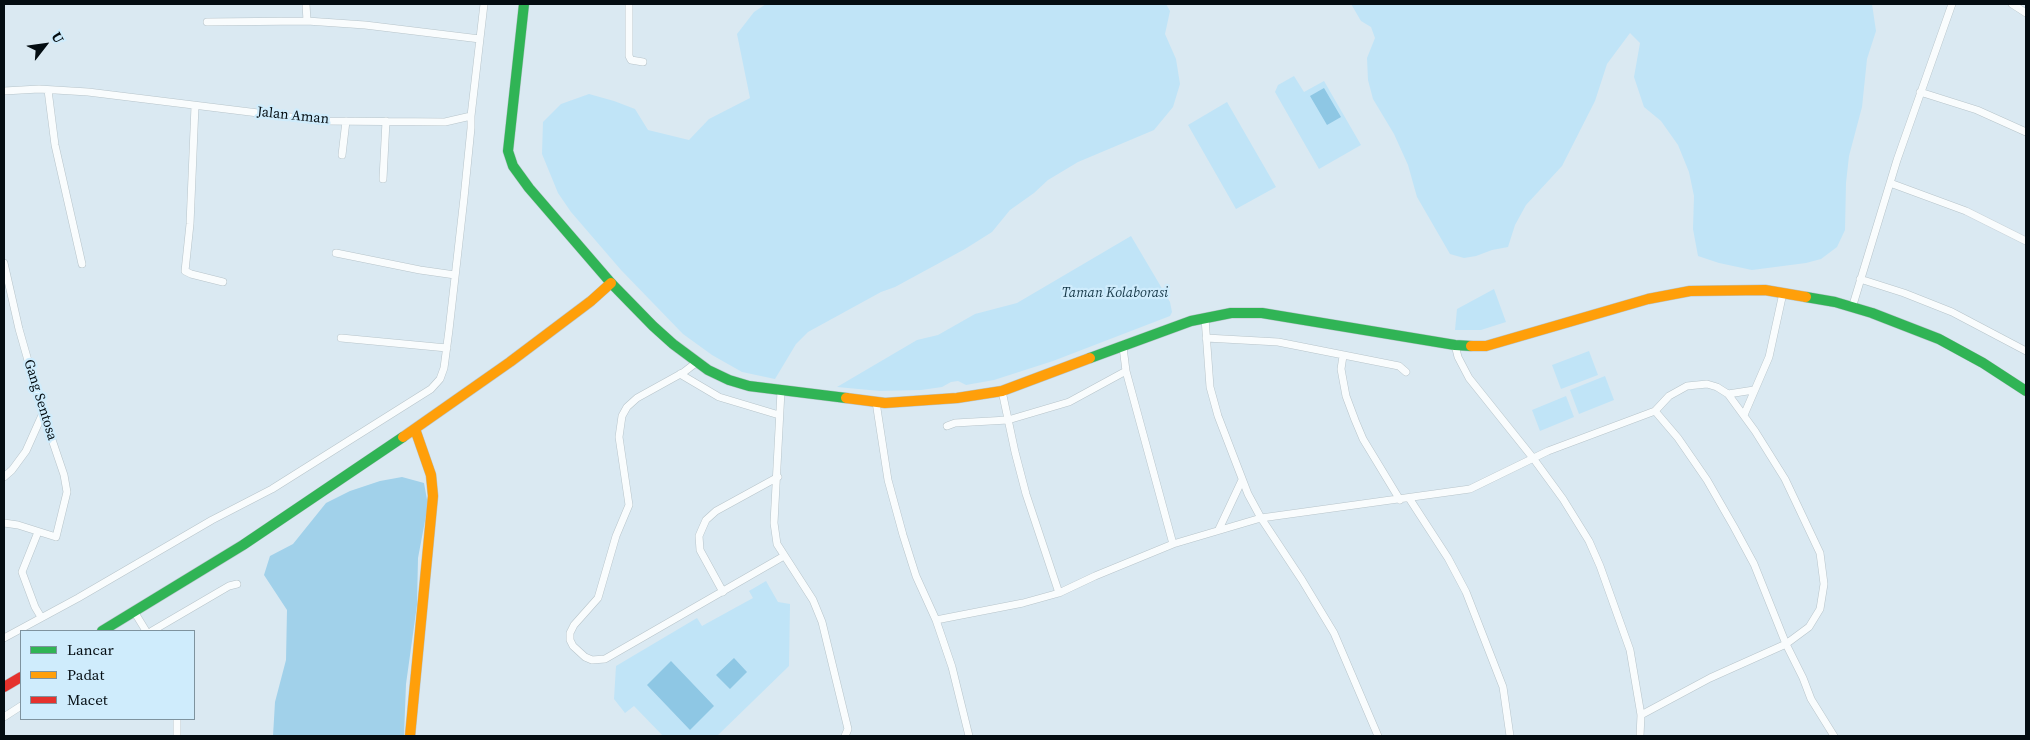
<!DOCTYPE html>
<style>
body{margin:0}
#map{position:relative;width:2030px;height:740px;overflow:hidden;background:#dae9f2;font-family:"Source Serif 4",serif}
canvas{display:block}
.frame{position:absolute;inset:0;border:5px solid #040d12;pointer-events:none}
.legend{position:absolute;left:20px;top:630px;width:175px;height:90px;box-sizing:border-box;background:#cfecfc;border:1px solid #7e939e;margin:0;padding:6px 9px;list-style:none;font-size:15px;color:#040d12}
.legend li{display:flex;align-items:center;gap:10px;height:25px}
.legend b{width:25px;border:1px solid #7e939e}
.north{position:absolute;left:20px;top:20px;width:50px;height:50px;-webkit-text-stroke:4px #cfecfc;paint-order:stroke;rotate:60deg;font-size:14px;font-weight:700;line-height:20px;text-align:center;color:#040d12}
.north::after{content:'';display:block;margin:auto;width:18px;height:22px;background:#040d12;clip-path:polygon(50% 0,100% 100%,50% 72%,0 100%)}
</style>
<div id="map">
<canvas width="2030" height="740"></canvas>
<div class="frame"></div>
<ul class="legend">
<li><b style="height:6px;background:#30b455"></b>Lancar</li>
<li><b style="height:6px;background:#ff9f0a"></b>Padat</li>
<li><b style="height:6px;background:#e5322d"></b>Macet</li>
</ul>
<div class="north">U</div>
</div>
<script>
const g = document.querySelector('canvas').getContext('2d');
g.lineJoin = 'round';
function fillPath(path, color) {
  g.fillStyle = color;
  g.fill(path, 'evenodd');
}
function toPath(rows) {
  const path = new Path2D();
  for (const r of rows) {
    path.moveTo(r[0], r[1]);
    for (let i = 2; i < r.length; i += 2) path.lineTo(r[i], r[i + 1]);
  }
  return path;
}
function trace(path, color, width, dash) {
  g.strokeStyle = color;
  g.lineWidth = width;
  g.lineCap = dash ? 'butt' : 'round';
  g.setLineDash(dash || []);
  g.stroke(path);
}
function drawText(font, color, halo, rows, align = 'center') {
  g.font = font + ' "Source Serif 4",serif';
  g.lineWidth = 4.5;
  g.setLineDash([]);
  g.textBaseline = 'middle';
  g.strokeStyle = halo;
  g.fillStyle = color;
  for (const [text, x, y, turn = 0] of rows) {
    g.save();
    g.translate(x, y);
    g.rotate((+turn || 0) * Math.PI / 180);
    g.textAlign = isNaN(turn) ? turn : align;
    if (halo) g.strokeText(text, 0, 0);
    g.fillText(text, 0, 0);
    g.restore();
  }
}
fillPath(toPath([
 [766,4,1166,4,1170,11,1165,34,1176,59,1180,84,1173,107,1154,130,1078,162,1048,180,1034,193,1010,210,992,232,965,249,895,287,881,292,808,332,796,344,775,379,742,372,712,355,683,334,621,270,571,212,558,193,542,154,543,122,561,104,589,94,614,101,635,109,648,130,689,140,709,119,750,98,737,34,754,12],
 [1351,4,1872,4,1876,31,1867,59,1862,107,1849,156,1846,183,1845,230,1837,247,1821,259,1806,263,1752,270,1719,263,1698,256,1693,229,1694,196,1689,172,1678,145,1661,121,1644,107,1634,77,1640,43,1630,33,1607,64,1595,101,1562,166,1526,205,1515,225,1508,247,1492,250,1476,256,1464,258,1450,254,1417,197,1408,165,1394,134,1373,99,1368,80,1367,58,1375,38,1371,27,1361,21],
 [1294,76,1304,92,1324,81,1361,145,1319,169,1275,92,1278,85],
 [1227,102,1276,187,1236,209,1188,125],
 [1131,236,1170,302,1172,312,1170,316,1053,361,994,380,966,385,958,381,951,382,942,387,921,390,880,391,837,387,917,340,938,335,975,314,1017,303],
 [1494,289,1506,322,1481,330,1455,330,1457,309],
 [1589,351,1598,375,1561,389,1552,365],
 [1605,376,1614,400,1579,414,1570,390],
 [1566,396,1574,417,1540,431,1532,410],
 [766,581,778,602,790,604,789,666,717,736,663,736,634,706,625,713,614,699,616,666,697,618,702,626,753,598,749,591]
]), '#c0e4f7');
fillPath(toPath([
 [402,477,424,483,428,505,418,558,417,605,406,684,404,736,273,736,275,702,286,660,287,610,264,575,270,556,293,544,326,503,350,491,380,481]
]), '#a1d1ea');
fillPath(toPath([
 [1324,88,1341,117,1327,125,1310,96],
 [734,658,747,672,730,689,716,675],
 [671,661,714,706,690,730,647,685]
]), '#8ec7e4');
const street = toPath([
 [306,4,307,21],
 [629,4,629,56,631,60,643,62],
 [2012,4,2026,13],
 [207,22,307,21,365,25,480,39],
 [48,90,55,145,82,264],
 [4,91,39,89,88,92,323,121,445,122,471,116],
 [1920,92,1977,110,2026,132],
 [195,106,190,224,185,271,191,274,223,282],
 [342,155,346,121],
 [383,179,386,121],
 [1890,183,1966,211,2026,241],
 [336,253,420,270,455,275],
 [4,263,19,329,43,413,64,475,67,492,56,537,18,525,4,523],
 [1860,279,1904,293,1952,312,2026,351],
 [1852,308,1897,160,1952,4],
 [1205,318,1210,387,1218,416,1248,494,1261,518,1302,580,1334,633,1378,736],
 [341,338,447,348],
 [1206,338,1278,342,1399,366,1406,372],
 [1455,345,1458,357,1469,378,1533,458,1563,499,1589,541,1600,566,1630,650,1641,715,1640,736],
 [1123,347,1126,371,1173,544],
 [1343,356,1341,369,1346,396,1355,420,1363,439,1400,500],
 [697,362,684,372,637,398,627,407,622,416,619,437,629,505,616,536,598,598,574,625,570,633,570,640,573,646,585,657,592,660,605,659,784,556],
 [680,374,719,397,779,415],
 [781,391,774,523,777,544,813,600,822,622,848,729,845,736],
 [1002,391,1015,452,1026,494,1059,593],
 [1728,394,1754,390],
 [876,402,888,480,903,535,916,576,936,620,952,667,969,736],
 [1655,411,1678,438,1707,480,1734,527,1754,564,1786,644,1803,678,1811,699,1834,736],
 [1744,415,1769,357,1783,293],
 [947,426,955,423,1008,420,1069,402,1126,371],
 [4,477,12,470,26,451,43,413],
 [1409,498,1448,558,1466,592,1503,687,1510,736],
 [1219,529,1242,480],
 [38,532,22,572,35,607,41,617],
 [723,592,700,550,699,536,702,529,706,520,716,511,778,477],
 [135,613,146,631],
 [936,620,1023,603,1059,593,1095,576,1173,544,1261,518,1470,489,1548,451,1655,411,1669,396,1687,386,1707,384,1717,387,1728,394,1755,431,1785,479,1820,553,1824,584,1820,609,1809,627,1786,644,1710,678,1641,715],
 [152,631,229,586,237,584],
 [4,638,78,598,212,520,272,489,431,389,440,379,444,368,449,330,464,198,471,128,471,116,484,4],
 [4,717,21,706],
 [177,736,177,719]
]);
const fast = toPath([
 [524,4,508,151,513,166,529,188,611,283,653,326,673,344,708,370,729,380,749,386,846,398],
 [1806,297,1835,302,1872,313,1939,339,1983,363,2026,391],
 [1090,358,1191,321,1231,313,1262,313,1455,345,1471,346],
 [102,631,243,545,403,437]
]);
const slow = toPath([
 [1471,346,1486,346,1648,299,1690,291,1765,290,1806,297],
 [846,398,885,403,957,398,1002,391,1090,358],
 [403,437,510,362,591,301,611,283],
 [410,736,433,496,431,475,415,429]
]);
const jam = toPath([
 [4,687,21,677]
]);
trace(street, '#b7c4ca', 8);
trace(fast, '#b7c4ca', 11);
trace(slow, '#b7c4ca', 11);
trace(jam, '#b7c4ca', 11);
trace(street, '#f9fcfd', 7);
trace(fast, '#30b455', 10);
trace(slow, '#ff9f0a', 10);
trace(jam, '#e5322d', 10);
drawText('14px', '#040d12', '#cfecfc', [
 ["Jalan Aman",293,116,6],
 ["Gang Sentosa",40,400,73]
]);
drawText('italic 14px', '#183a4a', '#cfecfc', [
 ["Taman Kolaborasi",1115,293]
]);
</script>
